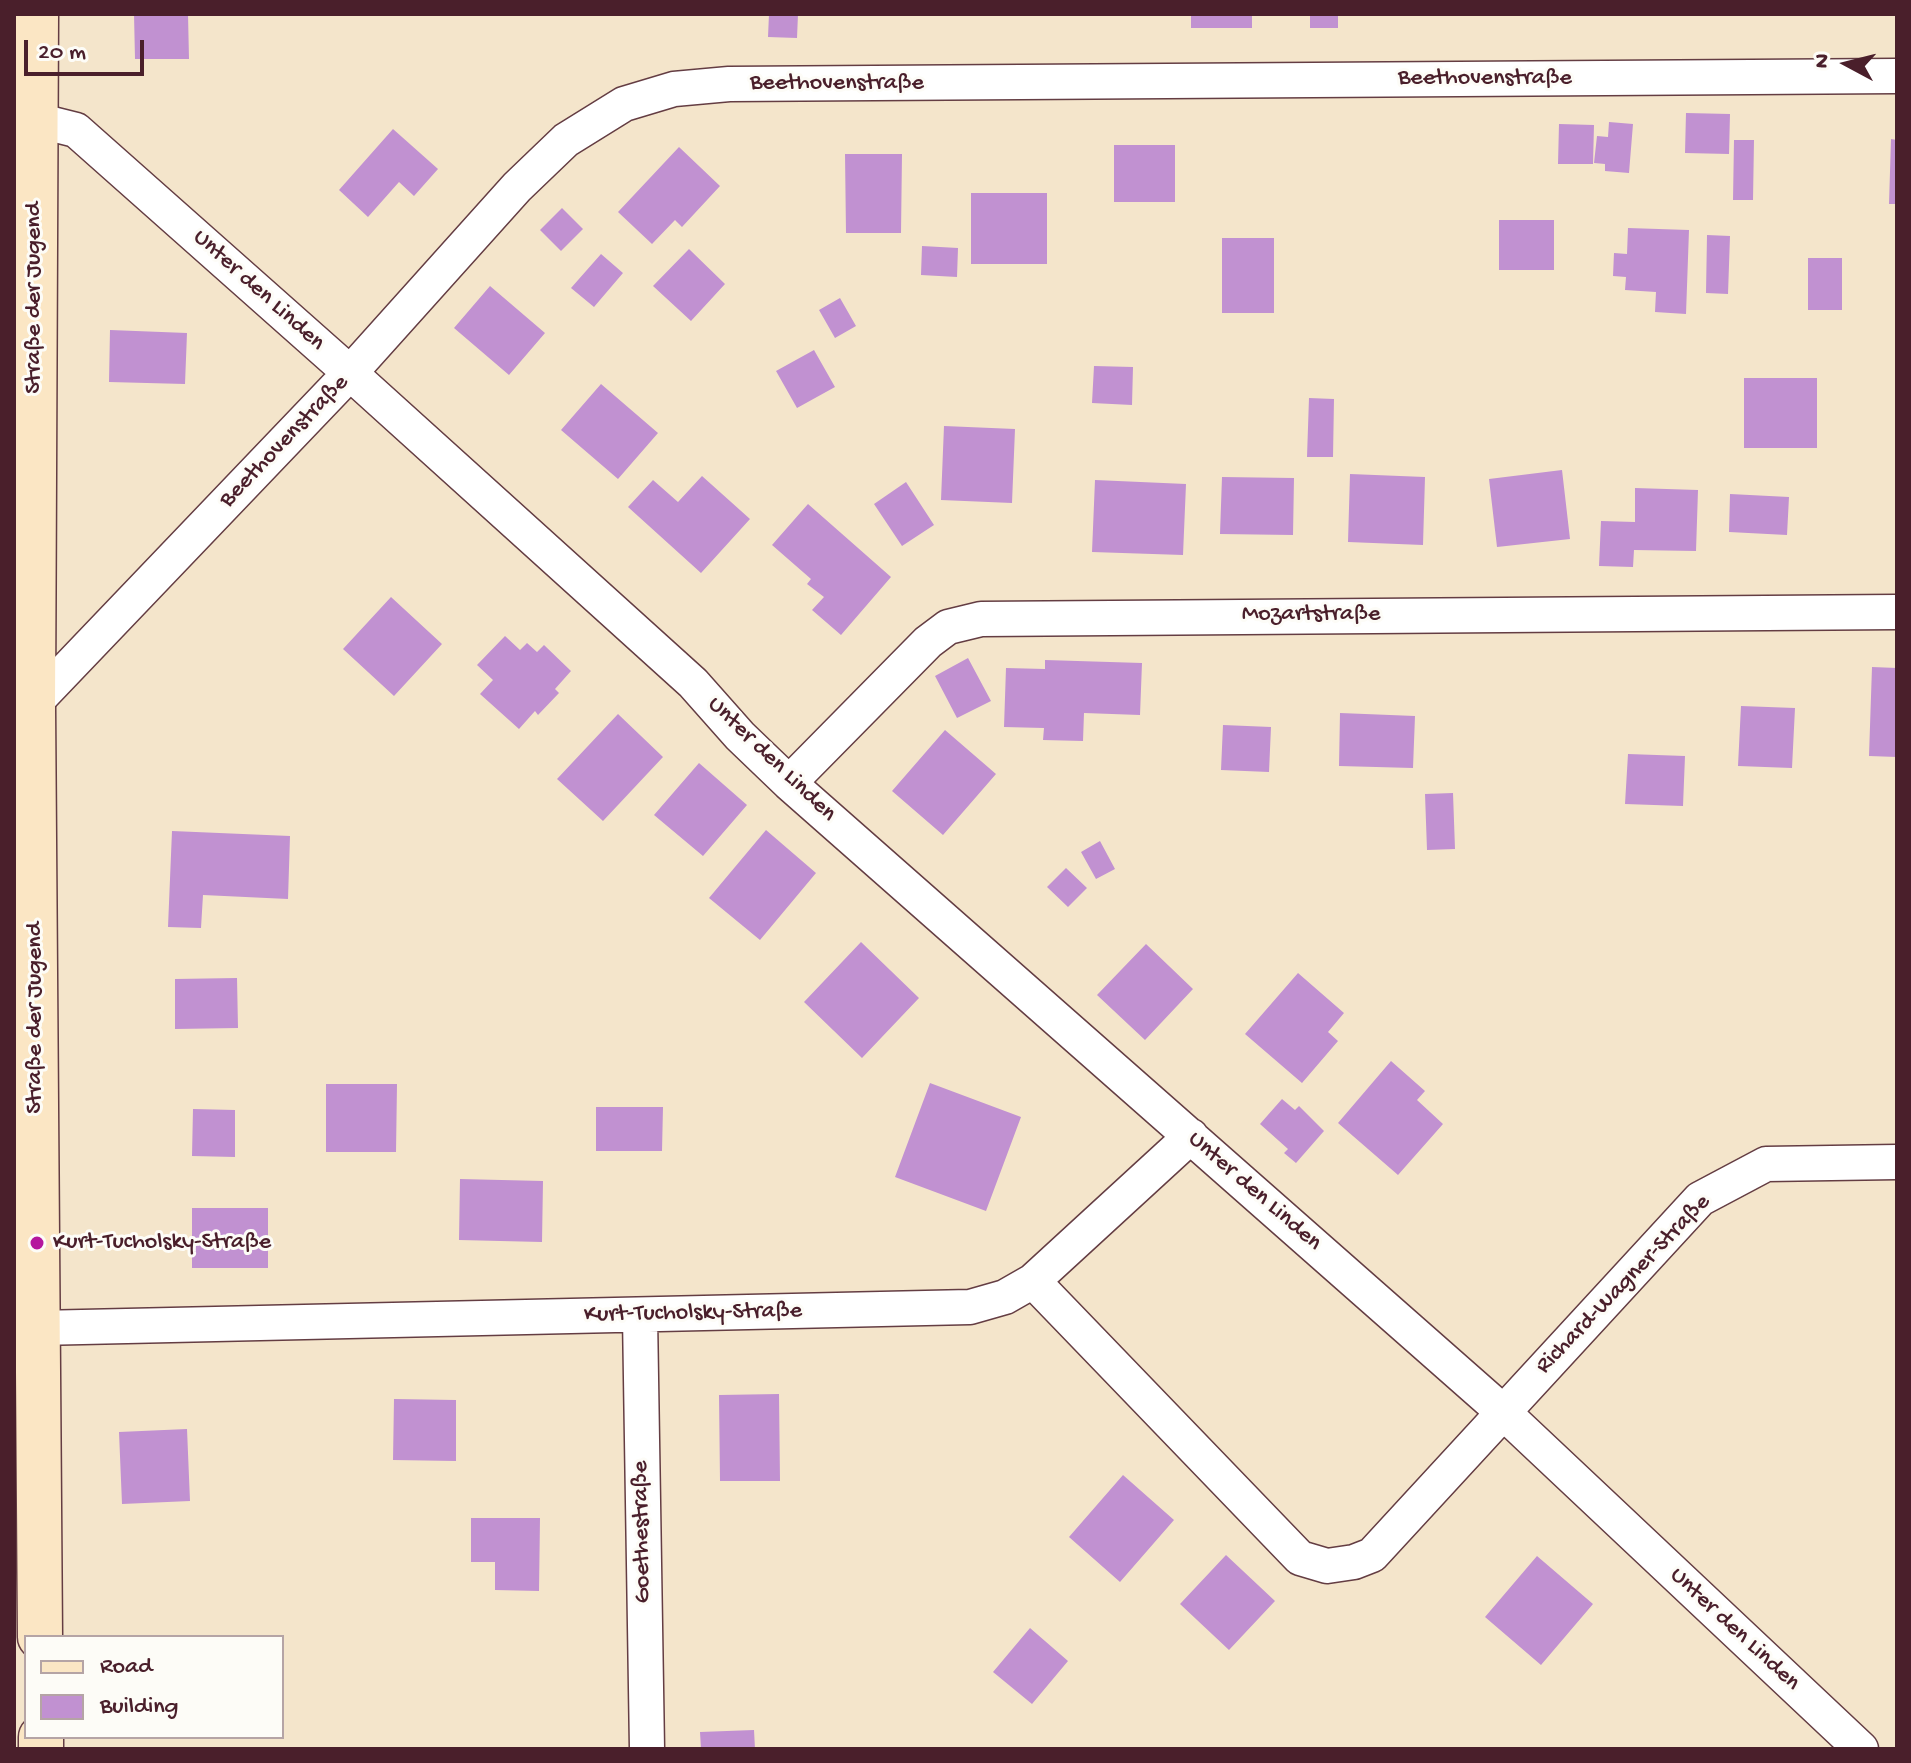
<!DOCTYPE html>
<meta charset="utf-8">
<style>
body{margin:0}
#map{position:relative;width:1911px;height:1763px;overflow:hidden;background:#f4e5cb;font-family:"Gochi Hand",sans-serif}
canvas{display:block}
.frame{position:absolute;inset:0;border:16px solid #4a1f2b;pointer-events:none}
.legend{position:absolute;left:24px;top:1635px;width:260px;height:104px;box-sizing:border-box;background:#fdfcf7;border:2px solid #b5a4a5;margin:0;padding:10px 14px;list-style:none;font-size:24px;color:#4a1f2b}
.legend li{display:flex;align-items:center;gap:16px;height:40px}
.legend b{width:40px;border:2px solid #b5a4a5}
.north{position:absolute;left:1807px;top:24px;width:80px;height:80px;-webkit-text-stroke:6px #fdfcf7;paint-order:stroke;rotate:277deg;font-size:22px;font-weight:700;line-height:32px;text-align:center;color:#4a1f2b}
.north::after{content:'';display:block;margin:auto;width:28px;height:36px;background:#4a1f2b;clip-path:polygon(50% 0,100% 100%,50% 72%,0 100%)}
.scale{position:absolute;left:24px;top:40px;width:120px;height:36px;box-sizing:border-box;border:4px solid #4a1f2b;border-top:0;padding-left:10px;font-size:24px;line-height:28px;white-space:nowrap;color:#4a1f2b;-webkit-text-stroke:6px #fdfcf7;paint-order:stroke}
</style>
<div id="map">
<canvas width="1911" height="1763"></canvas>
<div class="frame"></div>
<ul class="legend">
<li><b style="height:10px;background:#fbe6c4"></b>Road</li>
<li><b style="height:22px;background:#c191d1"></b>Building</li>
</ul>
<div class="north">N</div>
<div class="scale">20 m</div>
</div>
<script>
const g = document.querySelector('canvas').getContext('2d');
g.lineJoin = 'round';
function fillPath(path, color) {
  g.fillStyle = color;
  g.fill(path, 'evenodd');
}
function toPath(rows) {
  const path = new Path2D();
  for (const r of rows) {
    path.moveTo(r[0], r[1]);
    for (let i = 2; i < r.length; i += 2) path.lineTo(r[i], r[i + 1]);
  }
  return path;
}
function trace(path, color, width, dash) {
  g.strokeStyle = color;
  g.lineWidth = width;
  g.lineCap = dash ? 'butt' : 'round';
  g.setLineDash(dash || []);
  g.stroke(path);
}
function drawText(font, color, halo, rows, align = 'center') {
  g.font = font + ' "Gochi Hand",sans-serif';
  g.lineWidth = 6;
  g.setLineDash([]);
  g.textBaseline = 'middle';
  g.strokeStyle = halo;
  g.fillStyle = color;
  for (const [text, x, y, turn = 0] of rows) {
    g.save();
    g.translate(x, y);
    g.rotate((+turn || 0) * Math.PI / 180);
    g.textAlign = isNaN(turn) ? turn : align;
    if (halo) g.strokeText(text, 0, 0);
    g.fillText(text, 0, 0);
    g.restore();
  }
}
fillPath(toPath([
 [134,14,188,14,189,59,135,59],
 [769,14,798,14,797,38,768,37],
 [1191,14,1252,14,1252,28,1191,28],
 [1310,14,1338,14,1338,28,1310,28],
 [1686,113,1730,114,1729,154,1685,153],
 [1609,122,1633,124,1629,173,1605,171,1605,164,1594,163,1597,136,1608,137],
 [1559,124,1594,125,1593,164,1558,164],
 [393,129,438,169,414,196,399,182,368,217,339,190],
 [1891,139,1897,140,1897,204,1889,204],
 [1734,140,1754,140,1753,200,1733,200],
 [1114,145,1175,145,1175,202,1114,202],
 [679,147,720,186,682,227,675,220,652,244,618,212],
 [845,154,902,154,901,233,846,233],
 [971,193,1047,193,1047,264,971,264],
 [562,208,583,229,561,251,540,230],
 [1499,220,1554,220,1554,270,1499,270],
 [1628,228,1689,230,1686,314,1655,312,1656,292,1625,290,1626,277,1613,276,1614,253,1627,254],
 [1707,235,1730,236,1728,294,1706,293],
 [1222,238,1274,238,1274,313,1222,313],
 [922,246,958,248,957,277,921,275],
 [689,249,725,284,691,321,653,286],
 [601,254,623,273,594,307,571,288],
 [1808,258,1842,258,1842,310,1808,310],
 [490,286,545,333,509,375,454,328],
 [840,298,856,326,835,338,819,310],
 [110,330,187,333,185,384,109,382],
 [814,350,835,387,797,408,776,371],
 [1094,366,1133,367,1132,405,1092,403],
 [1744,378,1817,378,1817,448,1744,448],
 [601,384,658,433,618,479,561,430],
 [1309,398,1334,399,1333,457,1307,457],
 [944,426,1015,429,1012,503,941,500],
 [1562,470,1570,539,1497,547,1489,479],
 [1350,474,1425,477,1423,545,1348,542],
 [702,476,750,519,701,573,628,507,653,480,678,502],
 [1222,477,1294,478,1293,535,1220,534],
 [1095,480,1186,484,1183,555,1092,552],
 [906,482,934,525,902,546,874,504],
 [1635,488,1698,490,1696,551,1634,550,1633,567,1599,566,1601,521,1635,522],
 [1730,494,1789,497,1787,535,1729,532],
 [808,504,891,577,841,635,812,610,824,597,807,584,811,579,772,545],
 [391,597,442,644,394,696,343,649],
 [505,636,520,650,527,643,537,652,544,645,571,671,555,689,559,693,538,715,535,711,519,729,480,694,493,680,477,665],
 [968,658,991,701,957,718,935,676],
 [1045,660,1142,663,1140,715,1084,713,1083,741,1043,740,1044,728,1004,727,1006,668,1045,669],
 [1872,667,1897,668,1897,757,1869,756],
 [1741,706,1795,708,1792,768,1738,766],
 [1340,713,1415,716,1413,768,1339,766],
 [618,714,663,757,603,821,557,779],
 [1223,725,1271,727,1269,772,1221,770],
 [945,730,996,774,943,835,892,791],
 [1628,754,1685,756,1683,806,1625,804],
 [699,763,747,805,703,856,654,815],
 [1453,793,1455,849,1427,850,1425,794],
 [766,830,816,873,760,940,709,898],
 [172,831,290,836,288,899,203,895,201,928,168,927],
 [1100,841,1115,869,1096,879,1081,852],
 [1066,868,1087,888,1068,907,1047,887],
 [861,942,919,998,862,1058,804,1002],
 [1146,944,1193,989,1145,1040,1097,995],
 [1298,973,1344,1013,1328,1032,1338,1041,1302,1083,1245,1034],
 [237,978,238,1028,175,1029,175,979],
 [1391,1061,1425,1091,1417,1100,1443,1124,1398,1175,1338,1123],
 [930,1083,1021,1117,986,1211,895,1177],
 [326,1084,397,1084,396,1152,326,1152],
 [1282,1099,1295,1110,1299,1106,1324,1131,1296,1163,1284,1153,1288,1149,1260,1124],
 [596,1107,663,1107,662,1151,596,1151],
 [193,1109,235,1110,235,1157,192,1156],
 [460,1179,543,1181,542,1242,459,1240],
 [192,1208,268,1208,268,1268,192,1268],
 [779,1394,780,1481,720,1481,719,1395],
 [394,1399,456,1400,456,1461,393,1460],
 [187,1429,190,1501,122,1504,119,1432],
 [1123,1475,1174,1520,1120,1582,1069,1537],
 [471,1518,540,1518,539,1591,495,1590,495,1562,471,1562],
 [1226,1555,1275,1601,1229,1650,1180,1604],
 [1537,1556,1593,1604,1541,1665,1485,1617],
 [1030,1628,1068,1661,1032,1704,993,1672],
 [754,1730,755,1749,701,1749,700,1732]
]), '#c191d1');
const street = toPath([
 [36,120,76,130,350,373,693,683,740,736,789,783,1503,1412,1861,1749],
 [23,715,350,373,517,187,566,140,624,104,674,89,729,84,1897,76],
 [789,783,928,642,948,627,981,619,1897,612],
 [1033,1281,1300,1558,1327,1566,1354,1562,1372,1555,1700,1199,1766,1164,1897,1162],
 [640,1316,647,1749],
 [14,1326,38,1328,970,1307,1005,1297,1033,1281,1191,1136]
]);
const secondary = toPath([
 [36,14,33,706,40,1637],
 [41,1737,41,1749]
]);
trace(street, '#643d43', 37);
trace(secondary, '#643d43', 47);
trace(street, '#fff', 34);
trace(secondary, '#fbe6c4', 44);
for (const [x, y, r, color] of [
 [37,1243,8,"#b5179e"]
]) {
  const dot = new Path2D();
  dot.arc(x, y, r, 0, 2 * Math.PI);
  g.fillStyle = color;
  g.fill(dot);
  trace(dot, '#fdfcf7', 3);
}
drawText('24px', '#4a1f2b', '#fdfcf7', [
 ["Beethovenstraße",1485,79],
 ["Beethovenstraße",837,84],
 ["Unter den Linden",258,291,42],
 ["Straße der Jugend",35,298,-90],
 ["Beethovenstraße",285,442,-46],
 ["Mozartstraße",1311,615],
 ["Unter den Linden",771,760,44],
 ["Straße der Jugend",36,1018,-90],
 ["Unter den Linden",1254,1192,41],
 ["Richard-Wagner-Straße",1624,1285,-46],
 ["Kurt-Tucholsky-Straße",693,1314,-1],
 ["Goethestraße",643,1532,-91],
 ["Unter den Linden",1734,1630,43]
]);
drawText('24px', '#4a1f2b', '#fdfcf7', [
 ["Kurt-Tucholsky-Straße",53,1243]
], 'left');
</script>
